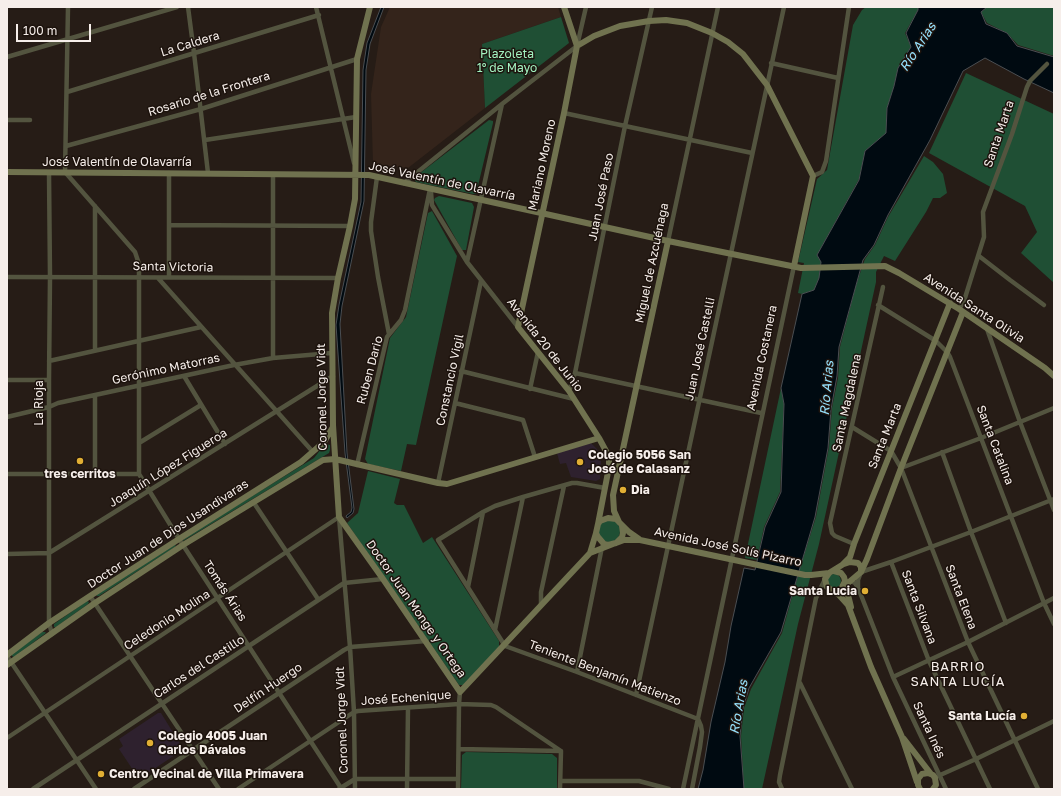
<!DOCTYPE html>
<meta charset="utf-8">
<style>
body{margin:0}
#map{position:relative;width:1061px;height:796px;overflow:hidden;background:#261c16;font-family:"Golos Text",sans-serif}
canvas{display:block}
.frame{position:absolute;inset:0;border:8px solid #f6eeea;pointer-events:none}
.scale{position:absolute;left:16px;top:24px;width:75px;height:18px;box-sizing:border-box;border:2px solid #f6eeea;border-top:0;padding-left:5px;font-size:12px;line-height:14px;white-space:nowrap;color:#f6eeea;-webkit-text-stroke:3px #1d130d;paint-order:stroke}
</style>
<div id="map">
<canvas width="1061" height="796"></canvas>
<div class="frame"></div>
<div class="scale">100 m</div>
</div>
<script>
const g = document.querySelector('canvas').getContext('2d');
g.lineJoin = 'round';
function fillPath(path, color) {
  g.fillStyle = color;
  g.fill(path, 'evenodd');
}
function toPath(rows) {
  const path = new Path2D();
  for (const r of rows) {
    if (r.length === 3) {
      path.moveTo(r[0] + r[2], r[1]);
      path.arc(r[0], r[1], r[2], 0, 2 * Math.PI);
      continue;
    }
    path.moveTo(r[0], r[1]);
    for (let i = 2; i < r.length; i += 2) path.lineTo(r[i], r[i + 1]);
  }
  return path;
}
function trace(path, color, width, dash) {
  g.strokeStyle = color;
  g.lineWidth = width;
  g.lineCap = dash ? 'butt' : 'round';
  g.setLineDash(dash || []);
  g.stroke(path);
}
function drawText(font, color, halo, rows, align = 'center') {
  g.font = font + ' "Golos Text",sans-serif';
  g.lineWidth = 3;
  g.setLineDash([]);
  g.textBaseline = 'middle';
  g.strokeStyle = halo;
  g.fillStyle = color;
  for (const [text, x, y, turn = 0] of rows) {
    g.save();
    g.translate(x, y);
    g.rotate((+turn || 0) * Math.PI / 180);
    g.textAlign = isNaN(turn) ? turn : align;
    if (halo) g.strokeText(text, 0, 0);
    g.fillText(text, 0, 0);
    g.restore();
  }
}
fillPath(toPath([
 [390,7,558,7,561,17,482,44,485,108,408,168,373,164,371,94,381,27]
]), '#34241b');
fillPath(toPath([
 [591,443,597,449,601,461,600,479,596,481,571,477,566,463,560,464,557,453],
 [158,713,161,713,182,747,181,751,139,779,119,749,123,746,119,739]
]), '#2e212e');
fillPath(toPath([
 [866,7,918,7,918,10,905,33,911,47,898,68,894,86,887,108,886,133,865,151,859,179,817,255,821,262,819,278,814,290,802,294,798,293,804,263,798,262,817,179,827,170,853,25,862,10],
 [987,7,1054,7,1054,56,1018,45,1007,33,987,23,981,12],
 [561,17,569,43,485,108,482,44],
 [966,73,1054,114,1054,283,1021,253,1037,232,1025,206,929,153],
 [489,120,493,121,493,123,476,194,473,194,416,182,415,180,415,177],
 [924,156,933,162,943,174,947,193,940,198,933,198,926,212,895,261,884,256,876,272,876,282,819,544,798,624,762,789,744,789,741,736,744,708,751,689,782,633,800,568,816,517,829,447,832,408,838,378,840,347,856,285,865,259,875,245,888,217],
 [439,196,472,203,474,207,466,250,462,250,434,200,435,198],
 [432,211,457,256,416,445,407,444,401,471,368,464,365,459,390,338,406,317,428,213],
 [781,388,784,404,780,492,764,527,757,560,745,558],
 [325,444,330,445,330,450,329,453,183,541,183,540,192,533,314,458],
 [368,471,400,479,394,503,397,505,404,505,423,543,432,537,499,641,499,647,463,685,459,685,347,523,358,513],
 [609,531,11],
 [176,544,175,547,99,596,97,596,96,595],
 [834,581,7],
 [87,601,89,602,88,604,56,627,54,627,54,624],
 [42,632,45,632,46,633,14,657,12,656,12,654],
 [466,752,552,754,557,758,557,789,461,789,462,755]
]), '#1f4f34');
const water = toPath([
 [381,7,384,7,370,44,366,70,364,201,342,306,340,324,347,453,354,509,353,513,347,518,346,516,351,512,352,508,345,453,336,325,339,305,361,202,363,70,367,43,381,7],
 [918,7,987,7,981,12,986,24,1007,33,1017,46,1054,57,1054,93,1024,79,985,58,963,71,930,140,888,215,874,245,863,260,839,347,837,376,831,409,828,448,815,517,781,632,749,688,743,708,740,736,744,789,698,789,703,770,711,722,725,662,731,626,744,568,755,570,765,527,781,492,784,404,781,388,802,294,814,290,819,278,821,262,817,255,859,180,865,151,886,133,887,108,894,86,898,68,911,47,906,33,918,10,918,7]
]);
fillPath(water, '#000a11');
trace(water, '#4a4e52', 1);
trace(toPath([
 [68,7,65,172,135,252,139,264,139,474,179,539,341,788],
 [188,7,194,53,208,173],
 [316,7,354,163],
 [7,57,177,7],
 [771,63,838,78],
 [67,92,319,15],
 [564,113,752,153],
 [7,120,30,120],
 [205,140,356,117],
 [66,146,201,109,357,59],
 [49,173,50,277,49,380,49,623,52,634],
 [813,176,822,172,826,161,849,7],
 [377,177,371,222,371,231,378,277,389,334],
 [404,183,502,104,577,46,586,7],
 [431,192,432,205,467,262,518,327],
 [95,206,95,350],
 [169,225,350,226],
 [668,241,718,7],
 [979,256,1010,280,1044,305],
 [467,262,502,104],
 [7,277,338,278],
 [169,277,169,173],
 [158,278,313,452],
 [878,305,936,341,947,352,950,357,1044,603,1054,624],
 [959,309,964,301,984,237,983,212,1012,134,1027,87,1030,81,1047,64],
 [987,329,1020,422,1054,510],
 [273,358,273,174],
 [49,361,201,327],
 [461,371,574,399],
 [575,373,761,413],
 [184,376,225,444],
 [7,380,49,380],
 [530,389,538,352],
 [569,391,575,373,625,126,652,7],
 [95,395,95,474],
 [455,403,523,420,535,457],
 [7,417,49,407,58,403,234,365,273,358,332,353],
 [852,427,891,451,901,468,968,642,1038,789],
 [139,443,201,405],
 [942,452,971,532,1006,623],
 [357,465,387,337,401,320,405,310,430,189],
 [901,468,981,438,1054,408],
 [7,474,139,474],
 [438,483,481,281],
 [605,488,577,483,572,483,523,497,495,506,483,512,438,540,505,646,577,672,698,719],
 [254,503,318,599],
 [854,544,835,536,832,533,830,523,883,287],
 [7,554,49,553,333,376],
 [891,562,929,661,990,789],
 [851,581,855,583,859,590,893,677,946,789],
 [468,587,483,512],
 [858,587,858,580,861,572,891,562,971,532,1054,499],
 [90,596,219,789],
 [541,605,541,592,564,486],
 [495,630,523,497],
 [7,656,96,789],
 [577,672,602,547],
 [893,677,968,642,1054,598],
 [800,683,852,789],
 [636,695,784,7],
 [7,738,339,517,350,647,354,712,355,789],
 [459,749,561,751],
 [938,776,976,759,1054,721],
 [561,781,639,781,669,789],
 [33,789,344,583,383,579],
 [134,789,344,650,350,647,426,641],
 [238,789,354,712,358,711,459,704,491,705,496,707,561,751],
 [339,789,355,779,458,779],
 [407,789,408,708],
 [458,789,459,704,460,692],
 [560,789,561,751],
 [683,789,794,266],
 [692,789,700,747,702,732,701,726,698,719],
 [782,789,779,782,780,775,816,598,825,579]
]), '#53543f', 4.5);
trace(toPath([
 [370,7,357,59,355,199,350,226,338,278,332,313,333,425,339,517,383,579,460,692,590,553,613,544],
 [564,7,577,46,564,113,518,327,569,391,599,438,606,451,609,457,609,467,598,524],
 [577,46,594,36,620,26,649,21,666,20,687,23,712,33,728,42,743,54,767,85,813,176,794,266],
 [7,172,369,175,668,241,801,268,885,266,899,273,959,309,1045,368,1054,376],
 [619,522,614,511,613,495,668,241],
 [622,526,623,533,622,537,616,543,608,545,604,544,598,537,596,533,598,524,600,521,608,518,616,519,629,532,639,539],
 [616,543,624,540,640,540,805,575,811,575,829,573],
 [590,553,596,533],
 [844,564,850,562,858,563,861,567,861,572],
 [834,571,841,573,844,577,845,581,842,587],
 [845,583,851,607],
 [842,588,861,572,867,559,901,468,963,312],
 [7,655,49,623,90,596,179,539,301,462,324,442,333,427],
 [7,665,95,603,183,545,323,460,335,459,438,483,447,484,599,438],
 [904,739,931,774],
 [917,782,902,737,871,667,848,605,839,595,827,587,825,579,829,573,842,565,850,557,854,544,950,303],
 [920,789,918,785,918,779,922,774,928,773,933,775,935,778,936,785,933,789]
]), '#70724f', 6);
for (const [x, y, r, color] of [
 [80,461,4,"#e1af34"],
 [580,462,4,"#e1af34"],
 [623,490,4,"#e1af34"],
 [865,591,4,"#e1af34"],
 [1024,716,4,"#e1af34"],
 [150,743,4,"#e1af34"],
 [101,774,4,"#e1af34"]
]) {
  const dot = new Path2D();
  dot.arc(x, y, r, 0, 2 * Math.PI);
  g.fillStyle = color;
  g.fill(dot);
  trace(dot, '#1d130d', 1.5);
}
drawText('12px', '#f6eeea', '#1d130d', [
 ["La Caldera",190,44,-17],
 ["Rosario de la Frontera",209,94,-17],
 ["Santa Marta",999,134,-71],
 ["José Valentín de Olavarría",117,162],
 ["Mariano Moreno",542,165,-78],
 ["José Valentín de Olavarría",442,181,12],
 ["Juan José Paso",601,197,-79],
 ["Miguel de Azcuénaga",652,263,-78],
 ["Santa Victoria",173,267,1],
 ["Avenida Santa Olivia",974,308,33],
 ["Avenida 20 de Junio",545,345,52],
 ["Juan José Castelli",700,349,-78],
 ["Avenida Costanera",762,358,-78],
 ["Gerónimo Matorras",166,369,-12],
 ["Ruben Dario",370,370,-75],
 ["Constancio Vigil",450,380,-78],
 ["Coronel Jorge Vidt",322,397,-91],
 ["La Rioja",39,403,-90],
 ["Santa Magdalena",847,403,-78],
 ["Santa Marta",885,436,-68],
 ["Santa Catalina",995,445,69],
 ["Joaquín López Figueroa",168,468,-32],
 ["Doctor Juan de Dios Usandivaras",168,534,-33],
 ["Avenida José Solís Pizarro",728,547,12],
 ["Tomás Árias",225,591,57],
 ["Santa Elena",961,597,69],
 ["Santa Silvana",919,607,69],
 ["Doctor Juan Monge y Ortega",416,609,55],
 ["Celedonio Molina",167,620,-33],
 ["Carlos del Castillo",199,667,-33],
 ["Teniente Benjamín Matienzo",605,673,21],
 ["Delfín Huergo",268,688,-34],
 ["José Echenique",406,698,-4],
 ["Coronel Jorge Vidt",342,720,-92],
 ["Santa Inés",929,730,65]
]);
drawText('12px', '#a3f3c1', '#1d130d', [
 ["Plazoleta",507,54],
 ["1° de Mayo",507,68]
]);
drawText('bold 12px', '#f6eeea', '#1d130d', [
 ["Colegio 5056 San",588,455],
 ["José de Calasanz",588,469],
 ["tres cerritos",80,474,"center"],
 ["Dia",631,490],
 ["Santa Lucia",857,591,"right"],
 ["Santa Lucía",1016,716,"right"],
 ["Colegio 4005 Juan",158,736],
 ["Carlos Dávalos",158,750],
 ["Centro Vecinal de Villa Primavera",109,774]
], 'left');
drawText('italic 13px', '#96e1fd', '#1d130d', [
 ["Río Arias",918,47,-57],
 ["Río Arias",827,388,-85],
 ["Río Arias",739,707,-80]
]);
g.letterSpacing = '1px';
drawText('13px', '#f6eeea', '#1d130d', [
 ["BARRIO",958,667],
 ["SANTA LUCÍA",958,682]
]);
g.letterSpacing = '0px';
</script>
